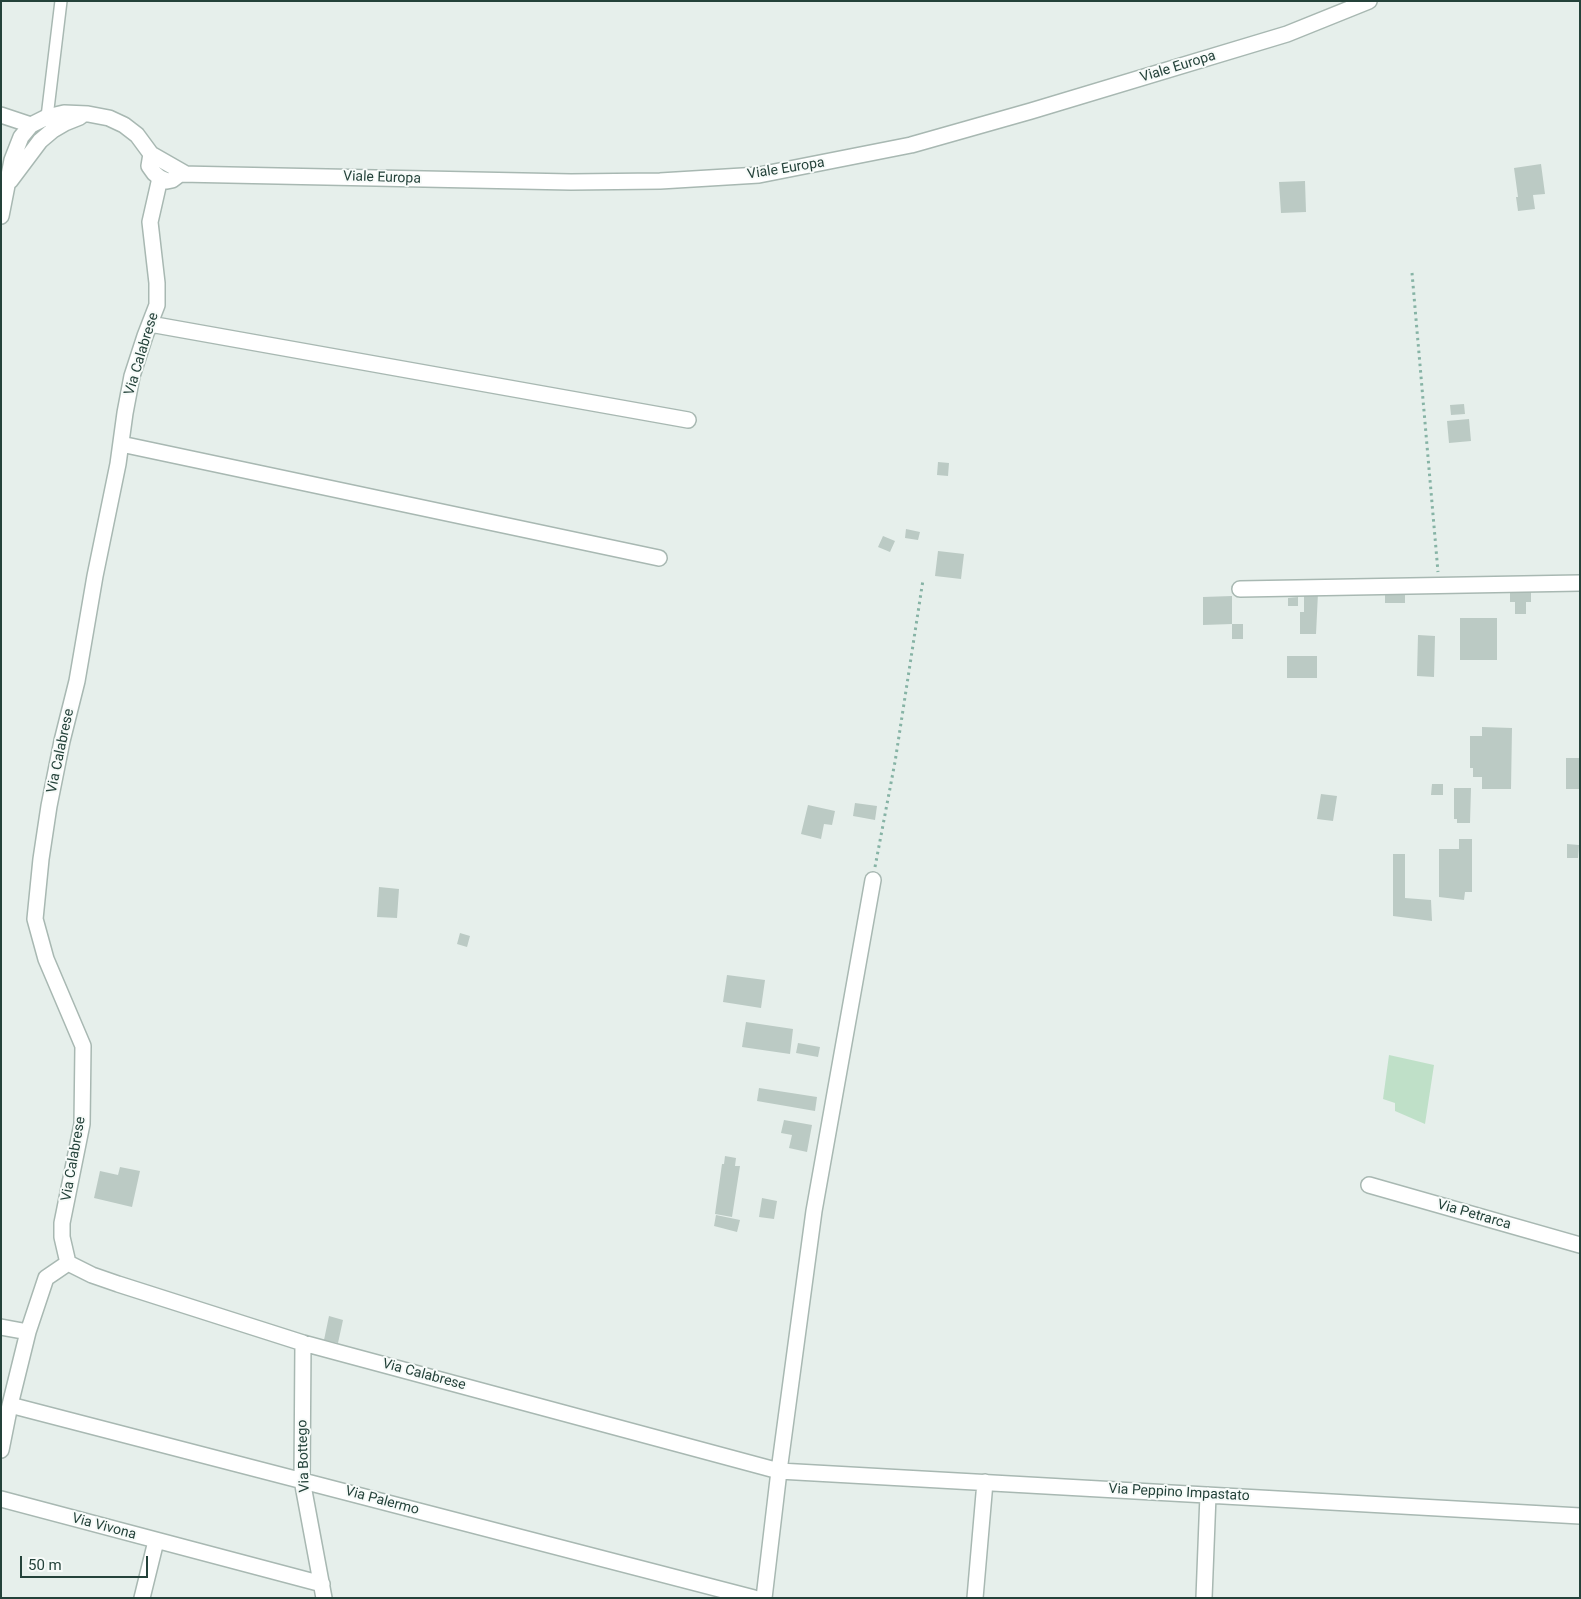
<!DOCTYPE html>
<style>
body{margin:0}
#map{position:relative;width:1581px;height:1599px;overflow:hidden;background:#e6efeb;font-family:Roboto,sans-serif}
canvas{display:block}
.frame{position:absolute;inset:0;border:2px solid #24423a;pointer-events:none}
.scale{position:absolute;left:20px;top:1556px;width:128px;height:22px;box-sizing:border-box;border:2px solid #24423a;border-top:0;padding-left:6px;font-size:15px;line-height:18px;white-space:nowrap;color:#24423a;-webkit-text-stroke:4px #f7fbf9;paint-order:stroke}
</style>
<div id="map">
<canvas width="1581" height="1599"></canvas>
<div class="frame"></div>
<div class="scale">50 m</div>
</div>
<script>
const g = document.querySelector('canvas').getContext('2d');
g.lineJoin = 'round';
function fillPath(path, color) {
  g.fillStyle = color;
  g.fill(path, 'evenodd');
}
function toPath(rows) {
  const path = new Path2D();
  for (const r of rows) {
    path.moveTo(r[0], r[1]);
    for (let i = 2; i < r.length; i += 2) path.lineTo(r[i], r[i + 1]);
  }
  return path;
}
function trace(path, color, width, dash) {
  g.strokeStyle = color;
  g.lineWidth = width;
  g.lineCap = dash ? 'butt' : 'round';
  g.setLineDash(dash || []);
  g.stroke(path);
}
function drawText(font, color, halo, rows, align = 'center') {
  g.font = font + ' Roboto,sans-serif';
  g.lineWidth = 4;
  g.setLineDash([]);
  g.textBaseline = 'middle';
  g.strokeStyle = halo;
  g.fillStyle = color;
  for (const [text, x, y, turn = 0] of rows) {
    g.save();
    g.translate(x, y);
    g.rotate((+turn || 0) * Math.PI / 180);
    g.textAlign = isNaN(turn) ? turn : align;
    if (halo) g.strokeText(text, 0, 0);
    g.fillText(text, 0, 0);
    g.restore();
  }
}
fillPath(toPath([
 [1389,1055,1434,1065,1425,1124,1395,1111,1395,1103,1383,1099]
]), '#bfe0c8');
fillPath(toPath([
 [1541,164,1545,194,1533,195,1535,209,1518,211,1516,197,1518,197,1514,168],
 [1305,181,1306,212,1281,213,1279,182],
 [1464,404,1465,414,1451,415,1450,405],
 [1469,419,1471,441,1449,443,1447,421],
 [938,462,949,463,948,476,937,475],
 [906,529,920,532,918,540,905,538],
 [883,536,895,541,890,552,878,547],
 [938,551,964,554,961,579,935,576],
 [1510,589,1531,589,1531,602,1526,602,1526,614,1515,614,1515,602,1510,602],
 [1385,592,1405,592,1405,603,1385,603],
 [1304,593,1318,593,1316,634,1300,634,1300,612,1304,612],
 [1232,596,1232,624,1203,625,1203,597],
 [1298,597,1298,606,1288,606,1288,598],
 [1460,618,1497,618,1497,660,1460,660],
 [1232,624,1243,624,1243,639,1232,639],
 [1418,635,1435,636,1434,677,1417,676],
 [1287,656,1317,656,1317,678,1287,678],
 [1482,727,1512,728,1511,789,1482,789,1482,777,1473,777,1473,768,1470,768,1470,736,1482,736],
 [1566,758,1580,758,1579,789,1566,789],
 [1432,784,1443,784,1443,795,1431,795],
 [1454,788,1471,788,1470,823,1457,823,1457,819,1454,819],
 [1321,794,1337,796,1333,821,1317,819],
 [855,803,877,806,875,820,853,816],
 [808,805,835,811,832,825,824,824,821,839,801,834],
 [1459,839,1472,839,1472,892,1465,892,1464,900,1439,897,1439,849,1459,849],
 [1567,844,1579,845,1578,858,1567,858],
 [1393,854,1405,854,1405,898,1431,900,1432,921,1393,916],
 [379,887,399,889,397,918,377,917],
 [460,933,470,936,467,947,457,944],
 [727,975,765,980,761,1008,723,1002],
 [746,1022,793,1029,790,1054,742,1047],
 [798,1043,820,1047,818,1057,796,1053],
 [759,1088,817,1097,815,1111,757,1101],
 [784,1120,812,1125,807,1152,789,1148,792,1135,781,1133],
 [725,1156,736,1158,735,1166,740,1166,732,1217,715,1214,722,1164,724,1164],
 [120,1167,140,1171,132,1207,94,1198,100,1171,118,1175],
 [762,1198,777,1201,774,1219,759,1217],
 [716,1215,740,1220,737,1232,714,1226],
 [329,1316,343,1320,338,1343,324,1340]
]), '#bbcac4');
const pedestrian = toPath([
 [47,117,61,1]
]);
const minor = toPath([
 [1,115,31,125],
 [150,324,688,420],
 [121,444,659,558],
 [1240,589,1580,583],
 [1369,1185,1580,1245],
 [68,1263,92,1275,118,1284,303,1343,779,1471,1580,1516],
 [68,1263,62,1237,62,1223,82,1124,83,1046,46,959,35,919,41,859,49,806,62,741,77,681,95,576,118,464,125,413,132,376,145,336,157,305,157,283,150,222,160,178],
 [1,1327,28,1332],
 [303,1343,302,1480,324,1598],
 [10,1405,754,1598],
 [1,1450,10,1405,28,1332,46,1278,68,1263],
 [1,1499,322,1584],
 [142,1598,156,1541],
 [764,1598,779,1471,814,1211,873,880],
 [975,1598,985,1482],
 [1204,1598,1208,1495]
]);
const tertiary = toPath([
 [151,154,149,166,154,173,160,178,167,181,172,180,180,174,571,182,660,181,759,175,911,145,1031,111,1287,34,1369,1],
 [10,181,40,141,53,130,65,123,80,117],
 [1,216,12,160,21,137,31,125,47,117,64,113,88,114,109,118,124,125,137,135,151,154,186,174]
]);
trace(pedestrian, '#a8b8b2', 14);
trace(minor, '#a8b8b2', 18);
trace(tertiary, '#a8b8b2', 18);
trace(toPath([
 [1412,273,1438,572],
 [875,867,895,762,923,580]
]), '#86b3a5', 3, [2.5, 4]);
trace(pedestrian, '#fff', 11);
trace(minor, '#fff', 15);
trace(tertiary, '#fff', 15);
drawText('14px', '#24423a', '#f7fbf9', [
 ["Viale Europa",1178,67,-17],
 ["Viale Europa",786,169,-9],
 ["Viale Europa",382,178,2],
 ["Via Calabrese",142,354,-73],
 ["Via Calabrese",61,751,-78],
 ["Via Calabrese",74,1159,-80],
 ["Via Petrarca",1474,1215,16],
 ["Via Calabrese",424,1375,15],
 ["Via Bottego",304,1456,-92],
 ["Via Peppino Impastato",1179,1493,3],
 ["Via Palermo",382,1501,15],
 ["Via Vivona",104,1527,15]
]);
</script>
